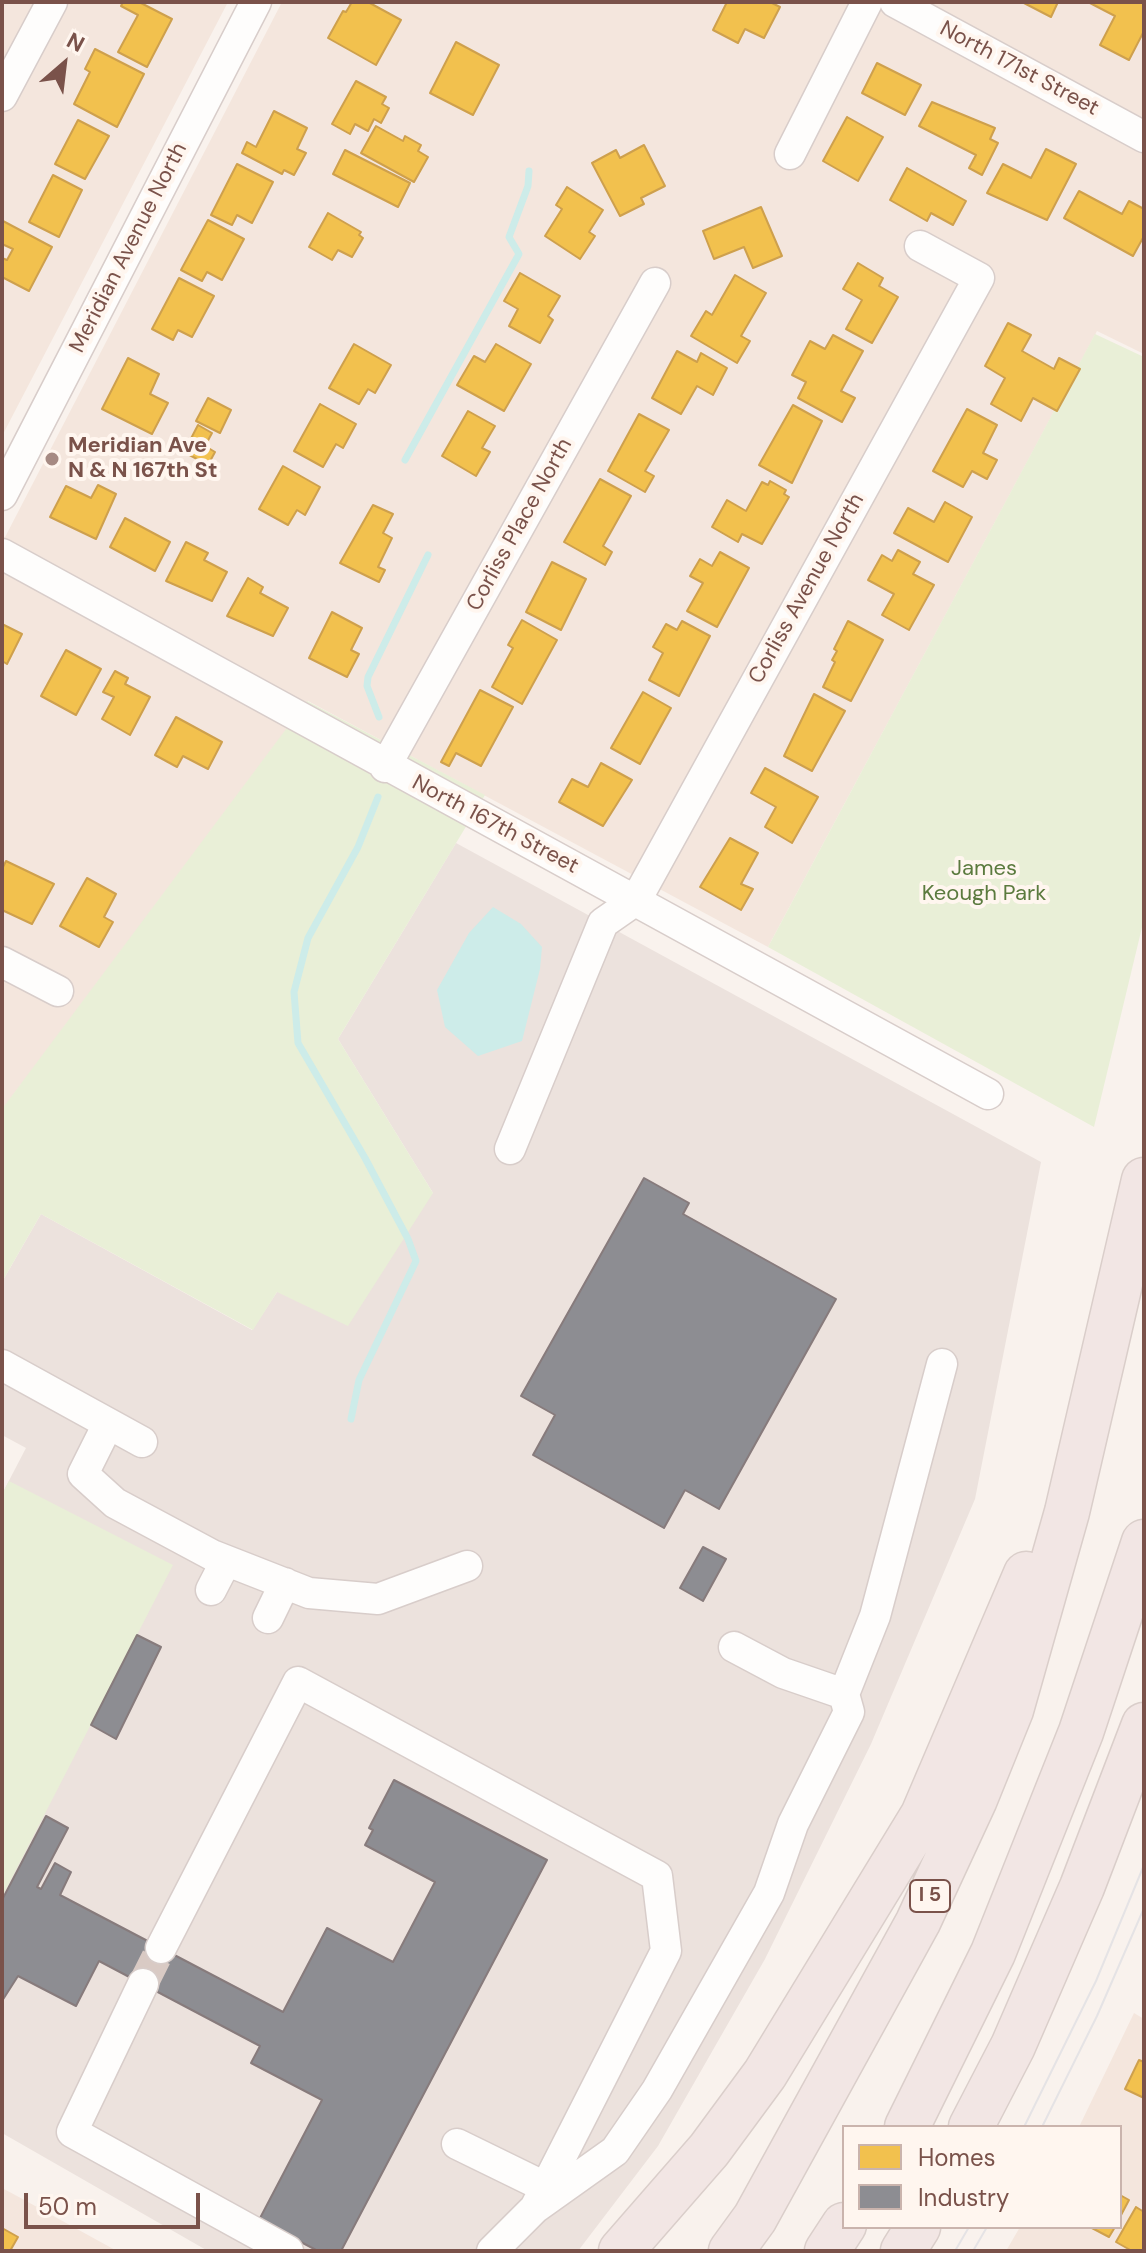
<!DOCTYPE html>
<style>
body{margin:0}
#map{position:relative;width:1146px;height:2253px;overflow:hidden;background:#f9f2ed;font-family:"DM Sans",sans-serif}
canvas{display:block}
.frame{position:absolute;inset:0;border:4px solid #7a524a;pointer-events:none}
.legend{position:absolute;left:842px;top:2125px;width:280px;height:104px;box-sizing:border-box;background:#fff6ef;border:2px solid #cab4ad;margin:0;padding:10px 14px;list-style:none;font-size:24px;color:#7a524a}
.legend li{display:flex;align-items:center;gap:16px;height:40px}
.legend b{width:40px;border:2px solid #cab4ad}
.north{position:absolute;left:24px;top:24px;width:80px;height:80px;-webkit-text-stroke:6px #fff6ef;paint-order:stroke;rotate:28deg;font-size:22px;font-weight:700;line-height:32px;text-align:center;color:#7a524a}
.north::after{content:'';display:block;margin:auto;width:28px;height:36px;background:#7a524a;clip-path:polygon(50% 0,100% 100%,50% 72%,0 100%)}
.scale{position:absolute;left:24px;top:2193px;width:176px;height:36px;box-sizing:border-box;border:4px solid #7a524a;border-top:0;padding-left:10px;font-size:24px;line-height:28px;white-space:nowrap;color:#7a524a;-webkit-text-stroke:6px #fff6ef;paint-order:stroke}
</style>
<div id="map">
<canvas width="1146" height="2253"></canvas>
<div class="frame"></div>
<ul class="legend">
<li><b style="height:22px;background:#f2c14e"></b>Homes</li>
<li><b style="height:22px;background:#8d8d92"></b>Industry</li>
</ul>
<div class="north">N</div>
<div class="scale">50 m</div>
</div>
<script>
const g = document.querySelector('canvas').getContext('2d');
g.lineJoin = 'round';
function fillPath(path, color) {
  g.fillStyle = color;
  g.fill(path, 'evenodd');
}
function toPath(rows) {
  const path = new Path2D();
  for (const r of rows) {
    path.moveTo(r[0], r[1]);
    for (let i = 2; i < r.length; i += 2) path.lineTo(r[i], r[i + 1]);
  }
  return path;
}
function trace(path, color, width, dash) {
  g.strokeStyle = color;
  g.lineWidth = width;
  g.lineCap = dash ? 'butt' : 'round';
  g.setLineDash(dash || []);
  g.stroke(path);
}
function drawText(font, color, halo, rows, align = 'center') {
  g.font = font + ' "DM Sans",sans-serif';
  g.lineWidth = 8;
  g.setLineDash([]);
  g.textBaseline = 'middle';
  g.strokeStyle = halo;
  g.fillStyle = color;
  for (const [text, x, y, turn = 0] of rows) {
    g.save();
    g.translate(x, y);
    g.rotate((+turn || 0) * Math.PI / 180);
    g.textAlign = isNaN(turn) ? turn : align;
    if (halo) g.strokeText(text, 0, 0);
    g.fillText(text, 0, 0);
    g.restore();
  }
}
fillPath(toPath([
 [2,2,228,2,2,436],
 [282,2,1144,2,1144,354,1097,331,768,947,308,701,2,1110,2,543],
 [1134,2013,1144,2019,1144,2251,1006,2251,1020,2227,1120,2227,1120,2127,1079,2127],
 [2,2188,17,2196,117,2251,2,2251]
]), '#f4e6dd');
fillPath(toPath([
 [456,843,1041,1162,975,1499,871,1744,765,1959,658,2146,578,2251,208,2251,2,2133,2,1494,26,1448,2,1435,2,1282,41,1214,252,1330,277,1292,433,1193,338,1039]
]), '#ece2dd');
fillPath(toPath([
 [1095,334,1144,357,1144,919,1094,1127,768,947],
 [307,701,485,795,338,1039,433,1193,348,1326,277,1292,253,1330,41,1214,2,1282,2,1109],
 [9,1481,173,1565,2,1897,2,1494]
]), '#e9efd7');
fillPath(toPath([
 [493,907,521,924,542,947,540,969,522,1041,478,1056,445,1027,437,990,469,933]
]), '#cdece9');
const homes = toPath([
 [123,2,139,2,172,19,147,67,118,52,138,15,121,6,123,2],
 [352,2,368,2,401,20,376,65,328,38,343,11,346,12,352,2],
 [727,2,770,2,780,7,764,38,745,29,738,43,713,30,727,2],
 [1022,2,1058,2,1051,17,1022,2],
 [1088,2,1144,2,1144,31,1129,60,1100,45,1115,16,1088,2],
 [456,42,499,65,473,115,430,93,456,42],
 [95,49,144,74,117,127,74,104,90,72,85,69,95,49],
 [877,63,921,85,905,115,862,93,877,63],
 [356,81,386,97,382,104,389,108,381,123,374,119,368,131,355,124,350,134,332,124,356,81],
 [932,102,995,128,990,139,998,143,982,175,969,168,976,155,919,126,932,102],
 [274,111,307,128,297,149,306,153,294,175,284,170,282,174,242,153,247,142,256,147,274,111],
 [847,117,883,137,858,181,823,161,847,117],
 [78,120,109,136,85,179,55,164,78,120],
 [376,126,403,141,405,136,421,145,418,151,428,157,414,182,361,153,376,126],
 [644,145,665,186,641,198,644,204,620,216,592,163,616,150,620,158,644,145],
 [1046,149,1076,164,1047,220,987,193,1003,164,1031,178,1046,149],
 [345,150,410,183,398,207,333,174,345,150],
 [237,164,273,182,252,223,237,215,232,225,211,215,237,164],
 [907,168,966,201,953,225,931,213,927,221,890,200,907,168],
 [53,175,82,190,59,237,29,222,53,175],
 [567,187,603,210,589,232,595,236,580,259,545,236,562,209,556,205,567,187],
 [1079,191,1122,214,1129,201,1144,209,1144,236,1133,256,1064,218,1079,191],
 [761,207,782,256,753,268,744,247,714,259,703,231,761,207],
 [328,213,361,232,359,235,363,238,352,257,338,250,332,260,309,247,328,213],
 [208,220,244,239,222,280,207,272,202,281,181,270,208,220],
 [3,221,52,247,29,291,2,277,2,258,7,260,13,249,2,244,3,221],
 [858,263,883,278,879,286,898,297,872,343,846,329,862,300,843,289,858,263],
 [520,273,560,296,548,316,553,320,540,343,509,326,518,309,504,301,520,273],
 [735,275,766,293,741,336,750,341,737,363,691,336,706,311,712,315,735,275],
 [179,278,214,296,192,337,178,330,173,340,152,329,179,278],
 [1008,323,1031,335,1022,351,1054,369,1059,358,1080,369,1057,411,1033,398,1021,421,991,404,1005,378,985,366,1008,323],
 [833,335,863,351,841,391,855,398,842,422,798,398,806,382,792,375,810,341,825,349,833,335],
 [354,344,391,365,375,393,368,389,359,404,329,388,354,344],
 [496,344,531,364,504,411,457,385,474,356,485,362,496,344],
 [677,351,697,362,701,353,727,368,713,395,697,386,681,414,652,398,677,351],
 [128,358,159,374,150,394,168,403,152,434,102,409,128,358],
 [208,398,231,410,220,433,196,421,208,398],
 [320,404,356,424,343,448,336,444,323,467,294,451,320,404],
 [793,405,822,421,792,483,759,465,793,405],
 [967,409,997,425,983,453,997,460,987,479,972,471,963,487,933,471,967,409],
 [468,411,495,426,482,448,490,452,476,476,442,456,468,411],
 [639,414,669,430,645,471,654,476,645,492,608,471,639,414],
 [198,425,212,433,205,446,215,452,208,465,184,452,198,425],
 [283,466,320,487,305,515,297,510,288,525,259,509,283,466],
 [600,479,631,496,603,546,612,552,605,565,564,542,600,479],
 [770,481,786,490,784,494,789,497,762,544,742,534,738,542,712,527,727,500,746,511,762,482,768,485,770,481],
 [98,485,116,494,96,539,50,517,66,486,91,498,98,485],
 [945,502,972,517,948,562,894,533,908,508,934,522,945,502],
 [373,505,393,514,383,533,392,538,378,567,385,570,379,582,340,563,373,505],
 [125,518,170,542,155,571,110,547,125,518],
 [186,542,208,553,204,560,227,572,212,601,166,581,186,542],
 [898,550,920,562,913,574,934,585,909,630,882,615,894,594,868,580,882,555,892,561,898,550],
 [720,552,749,568,717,627,687,611,703,583,690,576,700,559,712,566,720,552],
 [552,562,586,579,561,630,526,612,552,562],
 [248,578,263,587,260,593,288,608,273,636,227,616,248,578],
 [332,612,362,628,351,650,359,654,347,677,309,658,332,612],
 [522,620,557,640,522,704,492,687,513,648,508,645,522,620],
 [682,621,710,636,679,696,649,680,663,653,653,647,666,624,677,630,682,621],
 [848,621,883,640,851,701,823,687,835,662,832,660,837,651,834,649,848,621],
 [2,624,22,634,7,664,2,661,2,624],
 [66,650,101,669,76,715,41,696,66,650],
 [115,671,128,678,125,684,150,697,130,735,102,719,114,697,103,692,115,671],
 [480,690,513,707,481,766,456,753,449,766,441,762,480,690],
 [643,692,671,708,640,764,611,748,643,692],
 [814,694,845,711,812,771,784,756,814,694],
 [176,717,222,742,208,769,183,756,177,767,155,755,176,717],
 [601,763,632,780,603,826,559,802,572,779,588,787,601,763],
 [765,768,818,797,792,843,765,827,776,807,751,793,765,768],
 [730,838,758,853,741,884,753,889,741,910,700,887,730,838],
 [6,861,54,884,32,924,2,910,2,869,6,861],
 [87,878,116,894,104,917,113,922,99,947,60,926,87,878],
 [1139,2060,1144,2062,1144,2098,1125,2089,1139,2060],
 [1120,2195,1129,2200,1120,2217,1120,2195],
 [1136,2207,1144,2212,1144,2251,1132,2251,1116,2242,1136,2207],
 [1090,2227,1115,2227,1109,2237,1090,2227],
 [2,2228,18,2237,10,2251,2,2251,2,2228]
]);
fillPath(homes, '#f2c14e');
trace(homes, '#cea04d', 2);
const industry = toPath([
 [644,1178,689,1203,683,1214,836,1299,719,1509,685,1490,664,1528,533,1455,555,1415,521,1396,644,1178],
 [703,1547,726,1559,703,1601,680,1588,703,1547],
 [137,1635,161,1647,116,1739,91,1725,137,1635],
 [394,1780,547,1860,341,2251,318,2251,259,2220,322,2100,251,2063,260,2046,99,1961,76,2006,18,1976,2,2001,2,1900,46,1816,68,1828,37,1887,41,1889,55,1863,71,1872,60,1895,283,2012,327,1928,393,1962,435,1882,365,1845,373,1830,369,1828,394,1780]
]);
fillPath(industry, '#8d8d92');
trace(industry, '#877b7c', 2);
trace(toPath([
 [405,460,519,254,509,237,528,186,529,171],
 [379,717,367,686,368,677,428,555],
 [351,1419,359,1380,416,1261,408,1239,365,1158,298,1043,294,992,308,938,358,847,378,797]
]), '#cdece9', 7);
trace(toPath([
 [143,1984,161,1948]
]), '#d9cac4', 30, [30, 15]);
const minor = toPath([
 [895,2,1144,137],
 [2,96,52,2],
 [790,154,867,2],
 [2,495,256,2],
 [2,554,988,1094],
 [385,767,655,283],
 [2,962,58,991],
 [510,1149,603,923,636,900,979,278,920,246],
 [2,1365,142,1442],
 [108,1424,83,1474,115,1503,212,1555,309,1593,378,1599,467,1566],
 [211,1590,226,1561],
 [268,1618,285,1583],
 [844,1694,875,1616,942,1364],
 [161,1948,298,1682,657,1876,666,1951,535,2208],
 [143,1984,72,2132,288,2251],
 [457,2144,545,2187],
 [492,2251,535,2208,615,2151,657,2090,769,1893,793,1824,849,1712,844,1694,783,1673,734,1647]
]);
const highway = toPath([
 [907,2127,993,1953,1081,1732,1144,1542],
 [971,2127,1013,2046,1082,1887,1144,1725],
 [621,2251,709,2150,765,2074,923,1815,1026,1574],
 [731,2251,755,2218,918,1922,975,1799,1011,1710,1067,1512,1144,1180],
 [827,2251,844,2225],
 [903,2251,918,2227]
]);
trace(minor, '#d8cdca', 33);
trace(highway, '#daceca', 47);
trace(minor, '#fefdfc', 30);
trace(highway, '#f2e6e4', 44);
trace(toPath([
 [1024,2127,1096,1981,1144,1865],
 [1042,2127,1097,2016,1144,1908],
 [955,2251,969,2227],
 [973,2251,987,2227]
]), '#e5e3e5', 2);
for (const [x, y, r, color] of [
 [52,459,8,"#a68a83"]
]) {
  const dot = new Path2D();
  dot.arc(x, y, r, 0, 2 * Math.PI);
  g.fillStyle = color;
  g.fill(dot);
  trace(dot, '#fff6ef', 3);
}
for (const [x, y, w] of [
 [930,1896,40]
]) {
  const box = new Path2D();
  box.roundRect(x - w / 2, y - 16, w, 32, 6);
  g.fillStyle = '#fff6ef';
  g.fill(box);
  trace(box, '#7a524a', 2);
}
drawText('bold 20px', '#7a524a', null, [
 ["I 5",930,1896]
]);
drawText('22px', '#7a524a', '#fff6ef', [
 ["North 171st Street",1019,69,28],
 ["Meridian Avenue North",129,248,-63],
 ["Corliss Place North",520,525,-61],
 ["Corliss Avenue North",807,589,-61],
 ["North 167th Street",495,825,28]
]);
drawText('bold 22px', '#7a524a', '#fff6ef', [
 ["Meridian Ave",68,446],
 ["N & N 167th St",68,471]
], 'left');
drawText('22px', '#5b7a3e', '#fff6ef', [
 ["James",984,869],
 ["Keough Park",984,894]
]);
</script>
